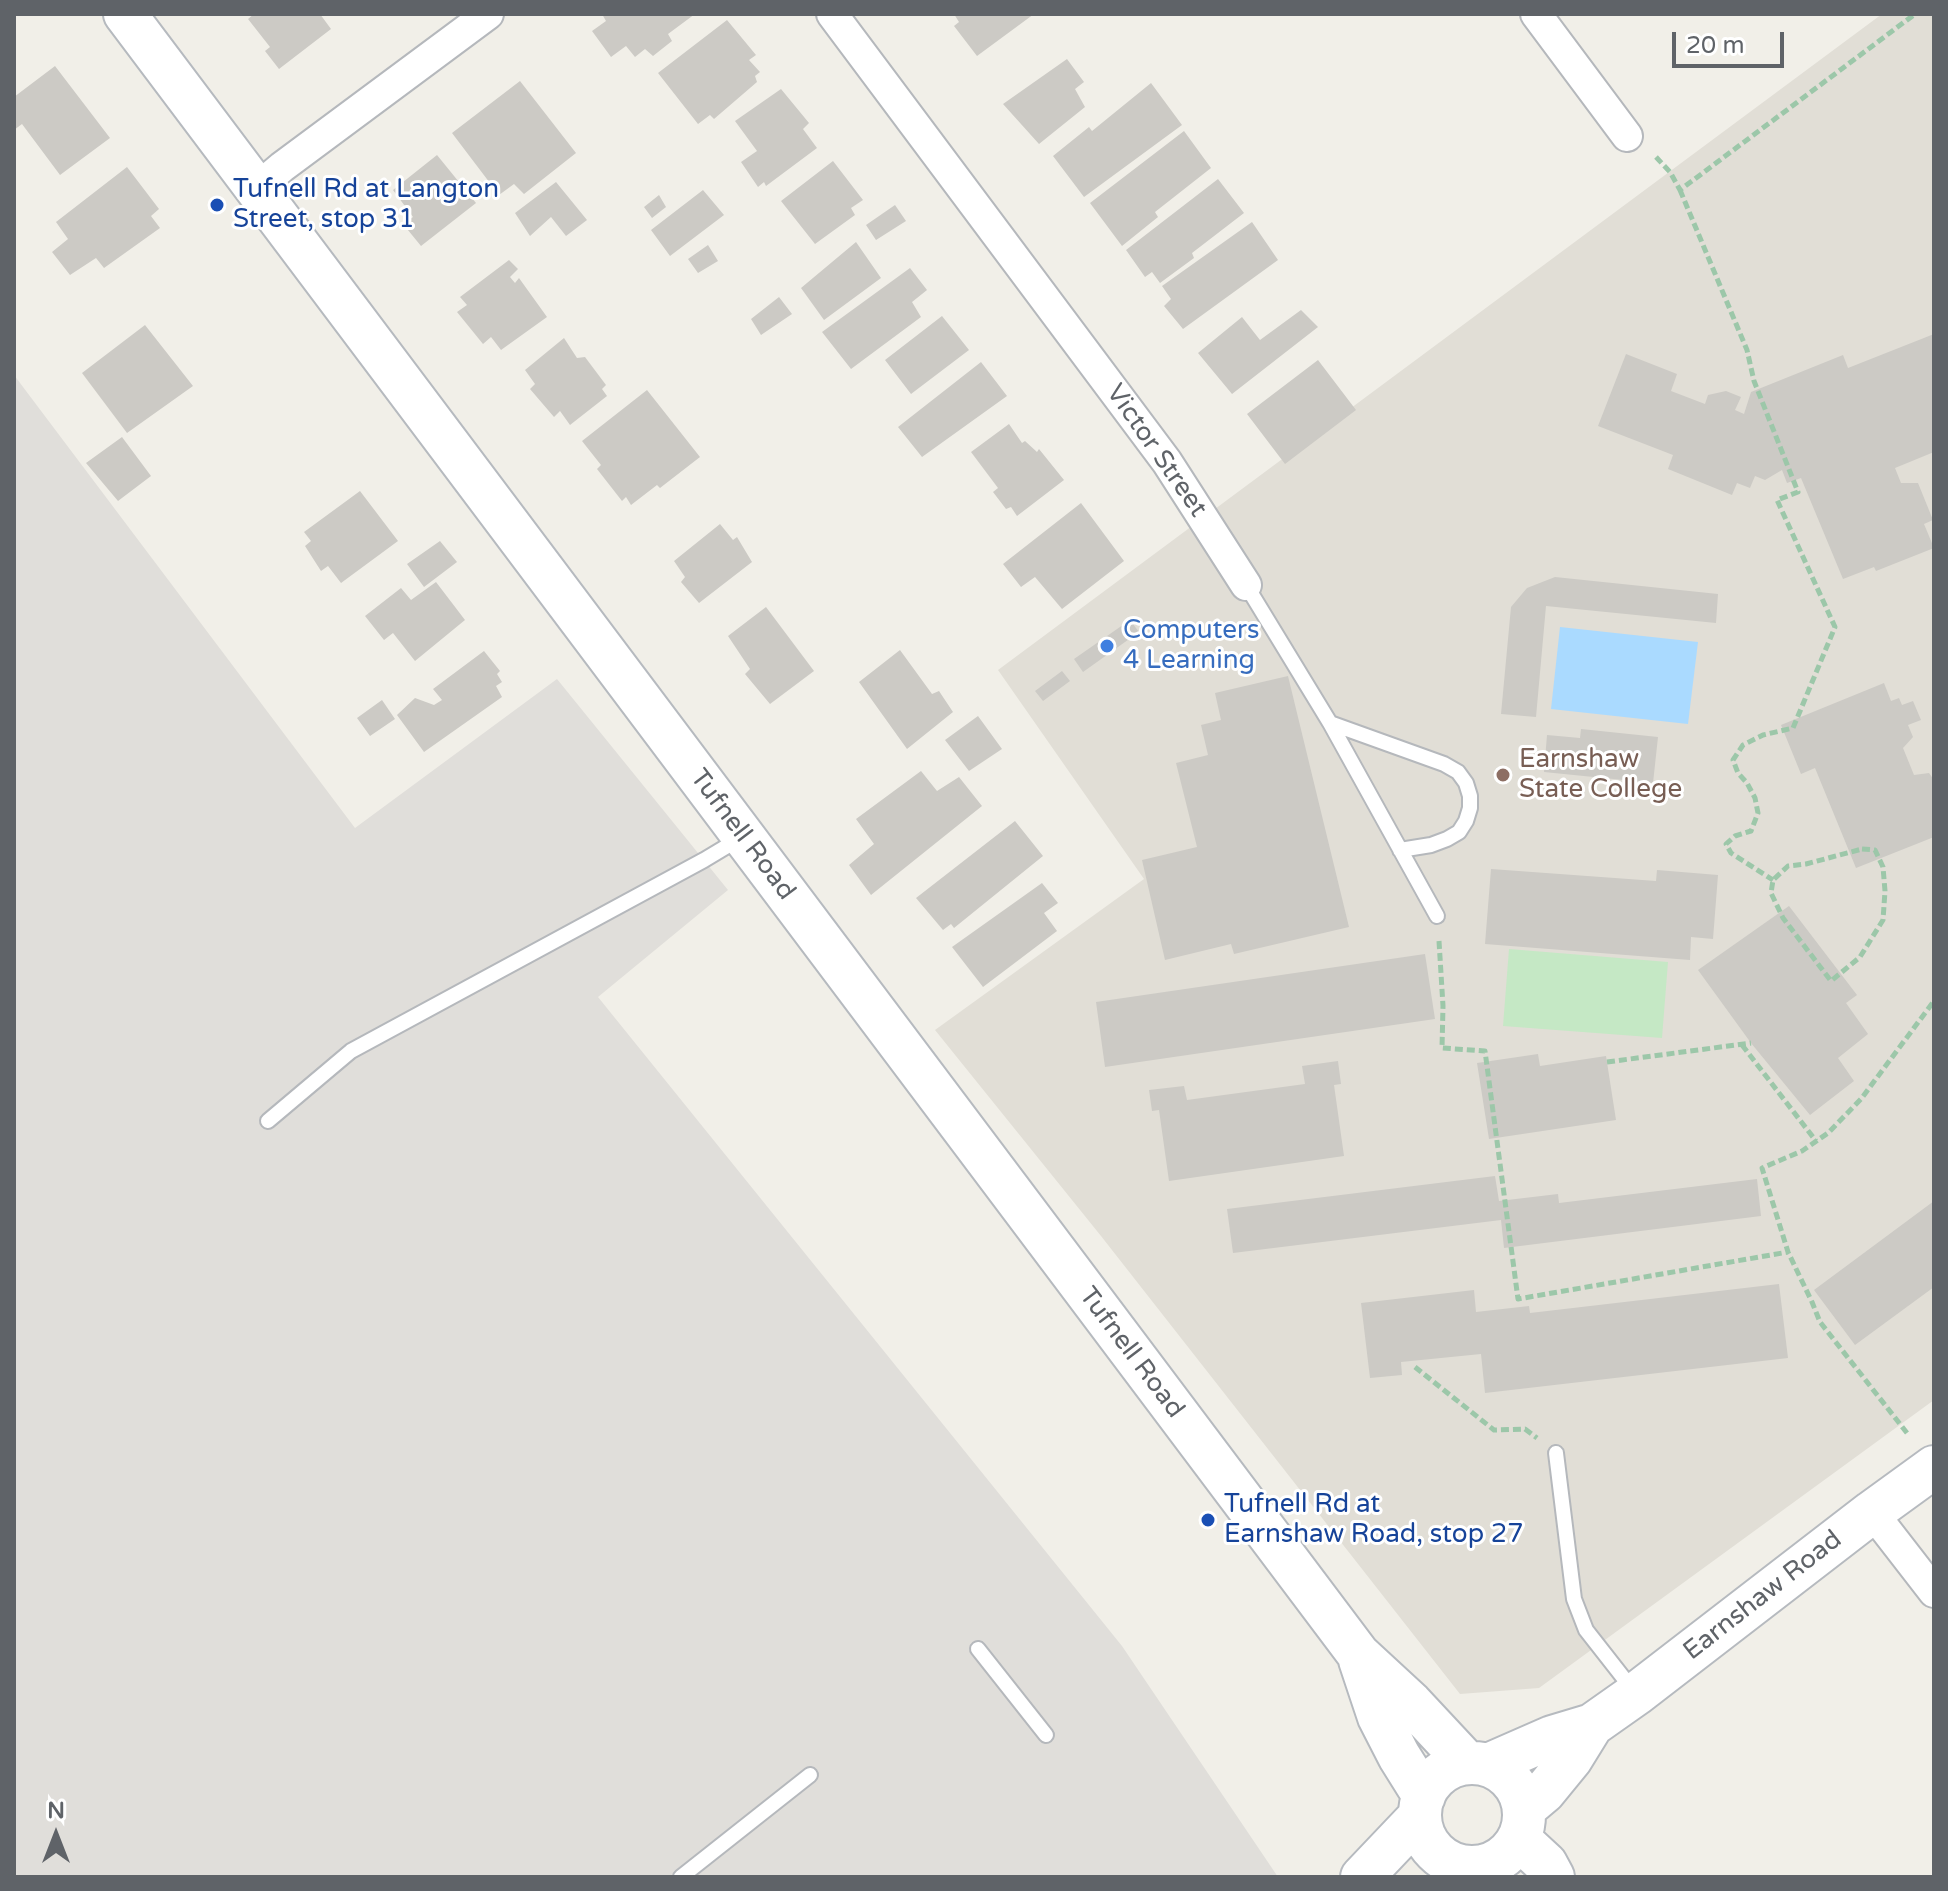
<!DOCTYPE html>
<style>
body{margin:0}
#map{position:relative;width:1948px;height:1891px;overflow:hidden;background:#f1efe8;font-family:"Varela Round",sans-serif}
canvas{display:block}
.frame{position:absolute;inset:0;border:16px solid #5f6368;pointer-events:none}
.north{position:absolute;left:16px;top:1795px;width:80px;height:80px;-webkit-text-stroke:6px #fff;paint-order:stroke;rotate:0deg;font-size:22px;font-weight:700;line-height:32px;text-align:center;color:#5f6368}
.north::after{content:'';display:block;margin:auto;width:28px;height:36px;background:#5f6368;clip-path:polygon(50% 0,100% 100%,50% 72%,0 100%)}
.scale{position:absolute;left:1672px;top:32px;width:112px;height:36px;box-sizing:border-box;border:4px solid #5f6368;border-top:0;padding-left:10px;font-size:24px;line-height:28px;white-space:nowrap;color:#5f6368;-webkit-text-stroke:6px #fff;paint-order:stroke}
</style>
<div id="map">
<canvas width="1948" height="1891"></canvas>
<div class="frame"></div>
<div class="north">N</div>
<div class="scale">20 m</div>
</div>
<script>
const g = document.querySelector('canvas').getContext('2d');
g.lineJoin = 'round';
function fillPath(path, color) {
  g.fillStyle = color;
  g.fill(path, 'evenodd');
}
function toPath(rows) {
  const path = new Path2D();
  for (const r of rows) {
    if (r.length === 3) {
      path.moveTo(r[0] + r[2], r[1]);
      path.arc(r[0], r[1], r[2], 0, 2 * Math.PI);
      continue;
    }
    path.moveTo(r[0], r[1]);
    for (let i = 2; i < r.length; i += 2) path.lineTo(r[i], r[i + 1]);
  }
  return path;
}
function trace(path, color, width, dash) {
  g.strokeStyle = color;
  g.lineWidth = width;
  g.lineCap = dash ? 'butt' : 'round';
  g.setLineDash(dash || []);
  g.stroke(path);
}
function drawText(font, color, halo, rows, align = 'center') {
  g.font = font + ' "Varela Round",sans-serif';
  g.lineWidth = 6;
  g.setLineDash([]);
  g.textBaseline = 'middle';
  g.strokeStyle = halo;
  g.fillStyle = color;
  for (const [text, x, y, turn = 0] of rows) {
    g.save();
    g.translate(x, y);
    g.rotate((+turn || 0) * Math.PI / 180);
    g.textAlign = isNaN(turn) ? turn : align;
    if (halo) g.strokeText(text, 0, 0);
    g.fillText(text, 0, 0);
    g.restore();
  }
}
fillPath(toPath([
 [14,375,355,828,557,679,728,890,598,997,1122,1646,1278,1877,14,1877]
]), '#e0deda');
fillPath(toPath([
 [1882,14,1934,14,1934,1400,1539,1688,1460,1694,1101,1236,935,1030,1144,879,998,670]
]), '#e1ded6');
fillPath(toPath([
 [1509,949,1668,962,1662,1038,1503,1026]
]), '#c5e8c5');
fillPath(toPath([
 [1560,627,1698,642,1688,724,1551,709]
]), '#aadaff');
fillPath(toPath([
 [254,14,320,14,331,29,279,69,265,51,270,47,248,19],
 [602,14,695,14,668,34,672,41,653,56,645,49,635,57,626,46,611,57,592,31,606,21],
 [954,14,1034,14,977,56,954,26,959,22],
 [727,20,756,55,749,60,760,72,755,76,757,82,714,119,710,115,698,124,658,73],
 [1067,59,1084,82,1075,89,1085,107,1039,144,1003,104],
 [55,66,110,138,60,175,22,124,14,130,14,97],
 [520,81,576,153,524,194,514,184,499,195,452,133],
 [1151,83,1182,125,1084,197,1053,156,1089,127,1092,131],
 [781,89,809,123,803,129,817,148,766,186,764,182,758,187,741,162,757,151,735,121],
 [1184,131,1211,168,1155,212,1158,217,1122,246,1090,203],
 [437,155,476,203,421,246,403,224,413,217,393,190],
 [833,161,863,200,851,208,855,215,815,244,781,201],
 [127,167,159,209,151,216,160,228,104,268,96,258,70,275,52,252,68,239,56,222],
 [1218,179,1244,213,1192,253,1194,258,1160,283,1152,272,1145,277,1126,250],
 [556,182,587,220,566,236,551,217,530,236,515,213],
 [703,190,724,215,670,256,651,230],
 [659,195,666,207,652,218,644,207],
 [895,205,906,221,876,240,866,225],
 [1252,222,1278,260,1183,329,1164,306,1171,299,1162,286],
 [856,242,881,278,824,320,801,288],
 [708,245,718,261,698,273,688,259],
 [509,260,518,269,510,277,515,283,519,278,547,317,501,350,491,337,483,344,457,312,467,305,460,297],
 [910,268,927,290,912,302,921,317,851,369,822,332],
 [779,297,792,314,761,335,751,319],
 [1301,310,1318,327,1232,394,1198,353,1242,317,1260,340],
 [942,316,969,350,911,394,885,360],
 [145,325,193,386,127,433,82,373],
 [1934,334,1934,452,1895,468,1901,483,1918,483,1933,520,1924,524,1934,548,1876,571,1874,567,1843,579,1801,478,1787,483,1782,470,1765,480,1755,476,1750,488,1737,483,1732,495,1668,469,1673,455,1598,426,1626,354,1677,374,1671,391,1705,404,1708,395,1726,391,1741,397,1735,410,1744,414,1751,392,1843,355,1848,368],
 [564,338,577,358,585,357,606,385,602,389,607,396,570,425,560,411,554,417,530,389,535,384,525,370],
 [1318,360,1356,410,1285,464,1247,414],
 [981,362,1007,396,922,457,898,427],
 [647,390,700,457,660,488,657,485,631,505,626,497,622,501,597,469,601,465,582,441],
 [1009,424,1022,443,1025,441,1037,452,1039,449,1064,480,1017,516,1011,507,1006,509,993,492,998,488,971,452],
 [122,437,151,476,118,501,86,463],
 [360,491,398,541,341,583,328,566,321,571,305,546,311,541,304,532],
 [1081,503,1124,561,1062,609,1035,577,1021,587,1003,564],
 [720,524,733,540,737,537,752,562,699,603,681,582,685,577,674,561],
 [440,541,457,562,424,587,407,564],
 [1555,577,1718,594,1716,623,1546,606,1536,717,1501,714,1511,607,1527,588],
 [436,582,465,620,415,661,393,633,384,640,365,616,401,588,411,600],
 [766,607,814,671,770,704,745,674,750,669,728,636],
 [1130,620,1139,632,1083,672,1074,659],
 [900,650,932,694,939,691,953,712,907,749,859,682],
 [484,651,500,671,497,674,502,682,496,686,502,697,424,752,397,715,415,698,434,705,442,700,433,689],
 [1062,671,1070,681,1043,701,1035,691],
 [1288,676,1349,927,1234,954,1231,944,1165,960,1142,860,1197,847,1176,763,1208,755,1201,725,1221,720,1215,693],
 [1884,683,1891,701,1899,698,1902,705,1913,701,1921,720,1908,725,1913,737,1903,748,1914,775,1929,773,1934,780,1934,837,1856,868,1815,768,1801,774,1781,725],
 [382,700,395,719,370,736,357,718],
 [978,716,1002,749,969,771,945,740],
 [1581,729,1658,737,1653,783,1544,772,1547,735,1580,738],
 [921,771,937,791,959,777,982,806,871,895,849,865,874,844,856,819],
 [1015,821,1043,856,954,928,951,924,943,930,916,898],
 [1491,869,1656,881,1657,870,1718,875,1713,939,1691,937,1690,960,1485,944],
 [1042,883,1058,903,1044,913,1057,931,983,987,952,947],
 [1789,906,1857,995,1846,1003,1868,1034,1838,1058,1854,1081,1810,1115,1751,1043,1698,970],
 [1425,954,1435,1019,1105,1067,1096,1002],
 [1538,1054,1540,1066,1606,1056,1616,1120,1489,1139,1477,1063],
 [1338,1061,1341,1084,1334,1085,1344,1156,1169,1181,1159,1110,1152,1111,1149,1090,1184,1086,1187,1100,1305,1084,1302,1066],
 [1495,1176,1499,1201,1558,1194,1559,1203,1757,1179,1761,1216,1504,1248,1501,1220,1233,1253,1227,1209],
 [1934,1201,1934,1287,1855,1345,1814,1290],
 [1779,1284,1788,1358,1485,1393,1481,1354,1401,1362,1402,1375,1370,1378,1361,1303,1474,1290,1476,1312,1529,1306,1530,1313]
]), '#cccac5');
const lane = toPath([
 [1246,585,1330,723,1437,916],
 [1330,723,1444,764,1458,772,1466,783,1470,796,1470,808,1466,821,1459,832,1447,839,1431,845,1400,850],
 [268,1121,351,1051,704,860,739,839],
 [1556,1453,1574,1599,1586,1630,1633,1690],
 [978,1649,1046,1735],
 [681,1877,810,1775]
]);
const street = toPath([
 [832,14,1167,462,1246,585],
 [1536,14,1627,136],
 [256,189,282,167,488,14],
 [1872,1512,1934,1592]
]);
const secondary = toPath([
 [125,14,1359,1655,1411,1703,1467,1763],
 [1360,1660,1379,1717,1399,1756,1424,1796],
 [1472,1815,52],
 [1488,1765,1552,1737,1592,1725,1636,1694,1872,1512,1934,1467],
 [1525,1808,1544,1792,1571,1759,1592,1725],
 [1519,1839,1546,1864,1553,1877],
 [1362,1877,1420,1816]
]);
trace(lane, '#b5b8bc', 18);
trace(street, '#b5b8bc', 34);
trace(secondary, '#b6babf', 46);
trace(toPath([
 [1656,157,1670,172,1680,190,1915,14],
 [1680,190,1747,350,1754,381,1798,492,1777,500,1835,627,1793,728,1763,735,1743,745,1733,760,1738,773,1747,783,1755,798,1758,813,1751,831,1735,836,1726,844,1731,853,1773,880],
 [1862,849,1875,850,1883,867,1885,891,1883,920,1860,957,1831,981,1783,918,1771,893,1773,880,1788,866,1806,864,1862,849],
 [1439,941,1443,1006,1442,1048,1485,1051,1518,1299,1788,1252],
 [1742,1045,1816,1141],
 [1607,1062,1751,1043],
 [1415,1367,1494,1430,1525,1429,1537,1438],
 [1907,1433,1820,1322,1812,1302,1788,1252,1762,1168,1802,1151,1828,1133,1861,1099,1934,1001]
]), '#9cc7a9', 5, [8, 4]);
trace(lane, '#fff', 14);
trace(street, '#fff', 30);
trace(secondary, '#fff', 42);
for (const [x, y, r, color] of [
 [217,205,8,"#1a4fb4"],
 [1107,646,8,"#3f7fe0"],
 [1503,775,8,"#8d6e63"],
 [1208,1520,8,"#1a4fb4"]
]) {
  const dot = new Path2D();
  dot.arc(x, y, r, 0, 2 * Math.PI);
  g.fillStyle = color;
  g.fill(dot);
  trace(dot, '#fff', 3);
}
drawText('26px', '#164399', '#fff', [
 ["Tufnell Rd at Langton",233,190],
 ["Street, stop 31",233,220],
 ["Tufnell Rd at",1224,1505],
 ["Earnshaw Road, stop 27",1224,1535]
], 'left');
drawText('26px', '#5f6368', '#fff', [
 ["Victor Street",1156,451,55],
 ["Tufnell Road",742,835,53],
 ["Tufnell Road",1131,1353,53],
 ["Earnshaw Road",1763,1596,-38]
]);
drawText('26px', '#366cbe', '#fff', [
 ["Computers",1123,631],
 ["4 Learning",1123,661]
], 'left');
drawText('26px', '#785e54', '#fff', [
 ["Earnshaw",1519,760],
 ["State College",1519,790]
], 'left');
</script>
